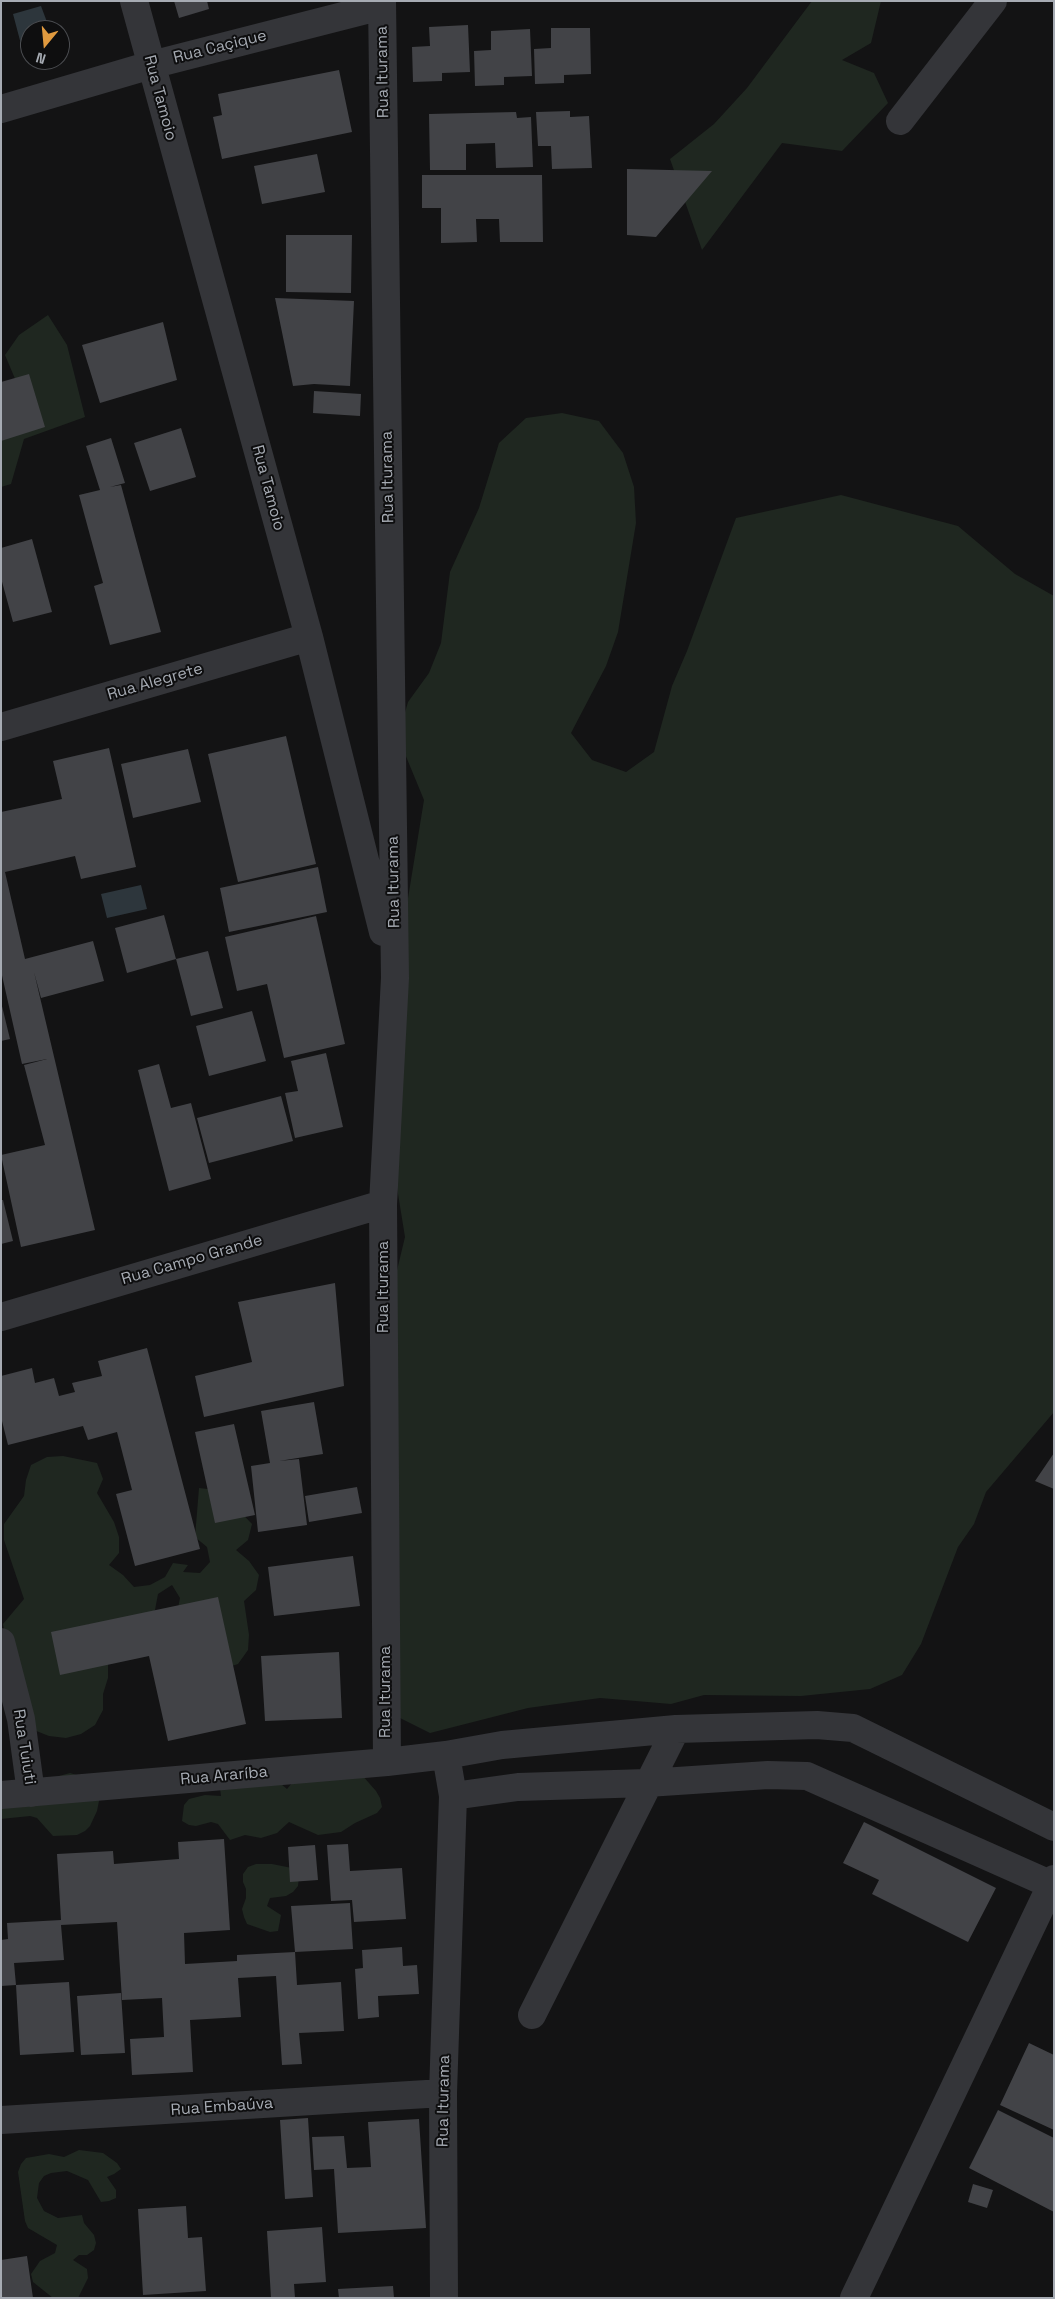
<!DOCTYPE html>
<meta charset="utf-8">
<style>
body{margin:0}
#map{position:relative;width:1055px;height:2299px;overflow:hidden;background:#131314;font-family:"Space Grotesk",sans-serif}
canvas{display:block}
.frame{position:absolute;inset:0;border:2px solid #a6abb3;pointer-events:none}
.north{position:absolute;left:20px;top:20px;width:50px;height:50px;box-sizing:border-box;background:#0e0e0f;border:1px solid #4b4d51;border-radius:50%;rotate:197deg;font-size:14px;font-weight:700;line-height:20px;text-align:center;color:#a6abb3}
.north::after{content:'';display:block;margin:auto;width:18px;height:22px;background:#e09a3f;clip-path:polygon(50% 0,100% 100%,50% 72%,0 100%)}
</style>
<div id="map">
<canvas width="1055" height="2299"></canvas>
<div class="frame"></div>
<div class="north">N</div>
</div>
<script>
const g = document.querySelector('canvas').getContext('2d');
g.lineJoin = 'round';
function fillPath(path, color) {
  g.fillStyle = color;
  g.fill(path, 'evenodd');
}
function toPath(rows) {
  const path = new Path2D();
  for (const r of rows) {
    path.moveTo(r[0], r[1]);
    for (let i = 2; i < r.length; i += 2) path.lineTo(r[i], r[i + 1]);
  }
  return path;
}
function trace(path, color, width, dash) {
  g.strokeStyle = color;
  g.lineWidth = width;
  g.lineCap = dash ? 'butt' : 'round';
  g.setLineDash(dash || []);
  g.stroke(path);
}
function drawText(font, color, halo, rows, align = 'center') {
  g.font = font + ' "Space Grotesk",sans-serif';
  g.lineWidth = 4;
  g.setLineDash([]);
  g.textBaseline = 'middle';
  g.strokeStyle = halo;
  g.fillStyle = color;
  for (const [text, x, y, turn = 0] of rows) {
    g.save();
    g.translate(x, y);
    g.rotate((+turn || 0) * Math.PI / 180);
    g.textAlign = isNaN(turn) ? turn : align;
    if (halo) g.strokeText(text, 0, 0);
    g.fillText(text, 0, 0);
    g.restore();
  }
}
fillPath(toPath([
 [812,1,881,1,871,43,842,60,874,73,888,103,842,151,782,143,702,250,670,159,714,124,747,88],
 [48,315,67,345,85,417,24,439,11,484,1,487,1,422,32,419,5,355,19,335],
 [562,413,599,421,623,453,634,487,636,523,618,632,606,666,571,733,592,760,626,772,654,752,672,686,687,651,736,518,841,495,958,526,1015,574,1054,596,1054,1412,986,1492,974,1524,958,1547,921,1644,902,1675,870,1689,801,1696,704,1695,671,1704,600,1698,528,1708,430,1733,396,1716,373,1370,405,1237,388,1132,395,978,424,800,398,737,408,702,429,673,441,643,450,572,479,508,499,443,526,418],
 [63,1456,97,1463,103,1479,97,1493,114,1522,119,1537,119,1553,109,1565,123,1575,134,1587,150,1585,165,1577,173,1563,188,1565,183,1572,200,1573,210,1562,207,1547,195,1537,199,1488,216,1490,229,1500,252,1524,248,1540,236,1550,249,1561,259,1575,256,1590,244,1601,249,1635,248,1650,238,1664,223,1669,177,1613,180,1598,172,1585,158,1594,155,1610,145,1622,104,1625,88,1624,83,1639,108,1661,108,1678,103,1694,103,1710,95,1725,81,1734,66,1738,49,1736,21,1725,3,1624,24,1599,4,1540,4,1524,24,1496,26,1480,31,1465,47,1457],
 [354,1766,376,1791,380,1798,382,1807,377,1813,355,1823,341,1832,318,1835,289,1822,277,1833,261,1838,245,1835,230,1840,218,1824,211,1822,196,1826,189,1825,182,1821,184,1805,189,1799,205,1795,221,1796,220,1788,281,1784,287,1789,292,1783],
 [70,1773,93,1780,100,1796,97,1811,90,1826,85,1831,77,1835,53,1836,37,1818,30,1816,1,1819,1,1808,52,1778],
 [256,1864,272,1864,297,1869,299,1877,298,1886,293,1892,286,1896,270,1898,267,1906,281,1915,278,1931,270,1932,247,1924,244,1917,242,1909,246,1898,246,1889,243,1882,243,1874,248,1867],
 [79,2150,103,2153,117,2163,121,2169,114,2174,107,2177,116,2190,116,2198,109,2201,101,2202,88,2180,67,2171,51,2173,44,2176,39,2183,37,2198,44,2211,58,2218,82,2215,84,2223,94,2235,96,2243,94,2250,87,2255,79,2255,73,2260,87,2269,88,2278,78,2298,53,2298,33,2282,31,2274,40,2261,55,2253,57,2245,28,2228,25,2221,18,2172,21,2164,26,2158,49,2154,64,2157]
]), '#1f2720');
fillPath(toPath([
 [41,6,50,30,30,30,30,46,22,48,13,14],
 [141,885,147,909,107,918,101,894]
]), '#2d363c');
fillPath(toPath([
 [174,1,207,1,209,9,179,18],
 [468,25,470,72,442,73,442,81,413,82,412,47,430,46,429,27],
 [551,28,590,28,591,74,564,75,564,83,535,84,534,49,551,48],
 [530,29,532,76,504,77,504,85,475,86,474,51,491,50,491,31],
 [339,70,352,132,222,159,213,117,222,115,218,94],
 [570,111,570,117,589,116,592,168,552,169,551,146,538,146,536,112],
 [516,112,517,118,531,117,533,167,496,168,495,143,466,144,466,170,430,170,429,114],
 [317,154,325,192,262,204,254,166],
 [627,169,712,171,656,237,627,235],
 [422,175,542,175,543,242,500,242,499,219,476,219,477,242,441,243,441,208,422,208],
 [286,235,352,235,351,293,286,292],
 [275,298,354,301,350,386,314,384,293,386],
 [163,322,177,380,100,403,82,345],
 [29,374,45,427,1,441,1,382],
 [314,391,361,394,360,416,313,413],
 [181,428,196,477,150,491,134,443],
 [111,438,125,483,110,487,121,485,161,632,110,645,94,586,103,583,79,495,100,490,86,446],
 [32,539,52,612,13,622,1,578,1,548],
 [286,736,316,864,238,882,208,754],
 [109,748,136,867,81,879,75,856,5,872,25,959,93,941,104,981,41,998,34,972,95,1230,21,1247,1,1155,45,1145,24,1065,47,1059,22,1064,1,971,1,812,62,799,53,761],
 [188,749,201,802,133,818,121,764],
 [318,867,327,912,229,932,220,888],
 [164,915,176,959,127,973,115,928],
 [316,916,345,1044,284,1058,267,984,237,991,225,937],
 [208,951,223,1008,191,1016,176,959],
 [1,1002,10,1039,1,1041],
 [252,1011,266,1061,209,1076,196,1026],
 [326,1053,343,1127,295,1138,285,1093,298,1091,291,1061],
 [159,1064,171,1108,191,1103,211,1179,169,1191,138,1070],
 [281,1096,293,1141,209,1163,197,1118],
 [1,1200,3,1200,13,1241,1,1244],
 [335,1283,344,1386,204,1417,195,1376,252,1362,238,1302],
 [147,1348,200,1549,135,1566,116,1494,132,1490,117,1432,88,1440,83,1426,8,1445,1,1417,1,1376,32,1368,35,1383,54,1378,59,1396,75,1392,72,1383,102,1376,98,1361],
 [314,1402,323,1454,279,1461,299,1459,307,1525,258,1532,251,1466,270,1463,261,1411],
 [234,1424,255,1515,215,1523,195,1432],
 [1054,1453,1054,1489,1035,1481],
 [357,1487,362,1513,309,1522,305,1496],
 [353,1556,360,1606,274,1616,268,1567],
 [218,1597,246,1724,168,1741,149,1656,60,1675,51,1632],
 [339,1652,342,1718,265,1721,261,1656],
 [864,1822,996,1888,968,1942,872,1894,879,1880,843,1863],
 [224,1839,230,1930,184,1933,185,1964,237,1961,237,1955,295,1952,297,1985,341,1982,344,2031,299,2033,302,2064,282,2065,276,1976,238,1978,241,2017,190,2020,193,2072,132,2075,130,2039,164,2037,162,1998,122,2000,117,1922,61,1925,64,1960,14,1963,16,1985,69,1982,74,2052,20,2055,16,1985,1,1986,1,1940,8,1939,7,1923,61,1920,57,1854,113,1851,114,1864,179,1859,178,1842],
 [348,1844,350,1871,402,1868,406,1919,354,1922,352,1900,331,1901,327,1845],
 [315,1845,318,1880,290,1882,288,1847],
 [350,1903,353,1949,295,1952,291,1906],
 [402,1947,403,1966,417,1965,419,1994,378,1996,379,2017,358,2019,355,1969,363,1968,362,1950],
 [121,1993,125,2053,81,2055,77,1996],
 [1029,2043,1054,2055,1054,2130,1000,2105],
 [998,2110,1054,2138,1054,2212,969,2168],
 [308,2118,313,2197,285,2199,280,2120],
 [419,2119,426,2228,338,2233,334,2169,314,2170,312,2137,344,2136,347,2168,371,2167,368,2122],
 [973,2184,993,2190,987,2208,968,2202],
 [186,2206,188,2238,202,2237,206,2291,143,2295,138,2209],
 [322,2227,326,2282,294,2284,295,2298,271,2298,267,2231],
 [27,2256,33,2298,1,2298,1,2260],
 [393,2286,394,2298,339,2298,338,2289]
]), '#424347');
trace(toPath([
 [134,1,309,637,383,932],
 [382,1,395,978,383,1204,387,1762],
 [1,109,151,65,382,6],
 [900,121,993,1],
 [1,727,309,637],
 [1,1317,383,1204],
 [1,1642,21,1719,31,1793],
 [1,1795,387,1762,446,1755,502,1745,676,1729,817,1725,853,1728,1054,1827],
 [453,1796,518,1787,647,1783,768,1775,807,1776,1054,1886],
 [532,2015,676,1729],
 [1,2120,443,2093],
 [444,2298,443,2093,453,1796,446,1755],
 [854,2298,1054,1879]
]), '#343539', 28);
drawText('16px', '#a6abb3', '#0e0e0f', [
 ["Rua Caçique",220,47,-14],
 ["Rua Iturama",383,72,-91],
 ["Rua Tamoio",160,98,75],
 ["Rua Iturama",388,477,-91],
 ["Rua Tamoio",268,488,75],
 ["Rua Alegrete",155,682,-16],
 ["Rua Iturama",394,882,-91],
 ["Rua Campo Grande",192,1260,-16],
 ["Rua Iturama",384,1287,-90],
 ["Rua Iturama",386,1692,-90],
 ["Rua Tuiuti",24,1747,81],
 ["Rua Araríba",224,1776,-5],
 ["Rua Iturama",444,2101,-89],
 ["Rua Embaúva",222,2107,-4]
]);
</script>
